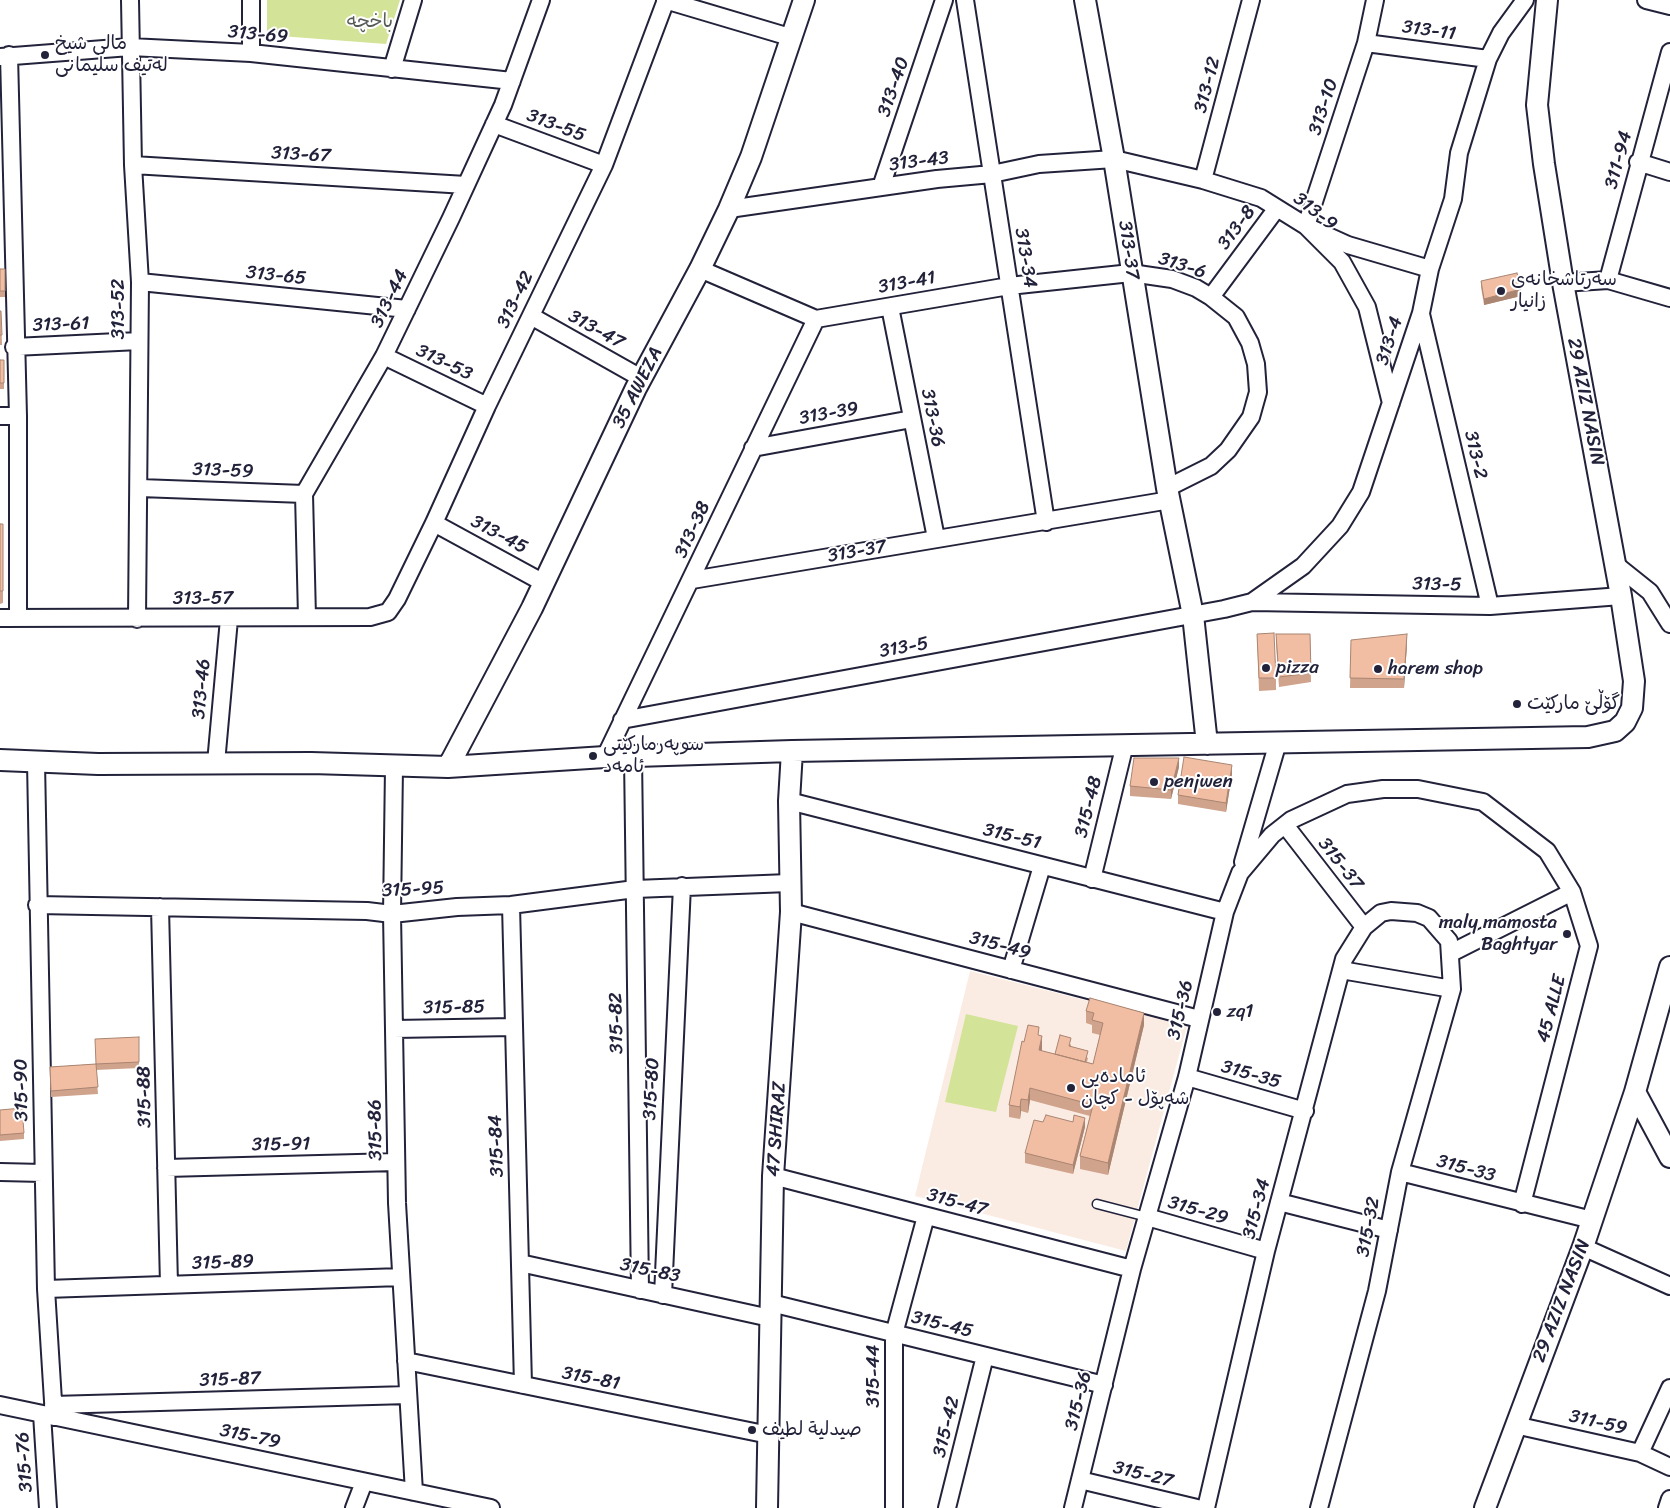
<!DOCTYPE html>
<meta charset="utf-8">
<style>
body{margin:0}
canvas{display:block;background:#fff}
</style>
<canvas width="1670" height="1508"></canvas>
<script>
const g = document.querySelector('canvas').getContext('2d');
g.lineJoin = 'round';
function fillPath(path, color) {
  g.fillStyle = color;
  g.fill(path, 'evenodd');
}
function toPath(rows) {
  const path = new Path2D();
  for (const r of rows) {
    path.moveTo(r[0], r[1]);
    for (let i = 2; i < r.length; i += 2) path.lineTo(r[i], r[i + 1]);
  }
  return path;
}
function trace(path, color, width, dash) {
  g.strokeStyle = color;
  g.lineWidth = width;
  g.lineCap = dash ? 'butt' : 'round';
  g.setLineDash(dash || []);
  g.stroke(path);
}
function drawText(font, color, halo, rows, align = 'center') {
  g.font = font + ' Sriracha,"Playpen Sans Arabic",sans-serif';
  g.lineWidth = 4;
  g.setLineDash([]);
  g.textBaseline = 'middle';
  g.strokeStyle = halo;
  g.fillStyle = color;
  for (const [text, x, y, turn = 0] of rows) {
    g.save();
    g.translate(x, y);
    g.rotate((+turn || 0) * Math.PI / 180);
    g.textAlign = isNaN(turn) ? turn : align;
    if (halo) g.strokeText(text, 0, 0);
    g.fillText(text, 0, 0);
    g.restore();
  }
}
fillPath(toPath([
 [970,971,1187,1026,1126,1251,915,1196]
]), '#fbece3');
fillPath(toPath([
 [267,0,400,0,386,44,267,35],
 [966,1014,1018,1026,996,1112,945,1102]
]), '#d3e397');
const service = toPath([
 [1097,1204,1147,1217]
]);
const minor = toPath([
 [130,0,133,165,140,282,137,619],
 [665,0,793,38],
 [965,0,1046,522],
 [1375,0,1366,43,1306,226,1348,245,1430,269],
 [1646,0,1670,6],
 [1366,43,1488,59],
 [251,53,251,0],
 [9,55,18,416,18,618],
 [0,57,130,47,251,53,512,81],
 [392,69,413,0],
 [494,124,604,165],
 [1638,162,1670,172],
 [133,165,466,185],
 [1203,180,1251,0],
 [881,187,944,0],
 [729,209,937,179,992,174,1039,164,1114,159,1203,180,1261,198,1306,226,1342,262,1367,307,1391,403],
 [700,269,816,319,1009,286,1131,273,1172,279,1196,288,1211,297,1236,317,1250,343,1256,364,1258,392,1251,417,1228,450,1211,466,1167,488],
 [1608,280,1670,52],
 [140,282,407,309],
 [1563,283,1608,280,1670,298],
 [1211,297,1277,208],
 [890,307,936,538],
 [1421,314,1490,606],
 [531,316,641,378],
 [14,347,139,341],
 [384,356,487,406],
 [0,416,18,416],
 [753,448,912,419],
 [140,488,304,494],
 [434,523,544,583],
 [1615,564,1650,592,1670,624],
 [692,580,1170,500],
 [1252,602,1490,606,1621,596],
 [307,617,304,494,384,356,451,218,503,105,541,0],
 [0,618,370,617,388,612,397,599,434,523,487,406,604,165,666,0],
 [622,720,1224,609,1252,602,1303,566,1340,526,1361,492,1421,313,1430,269,1453,199,1459,153,1488,59,1501,33,1525,0],
 [633,756,640,1290],
 [605,757,816,319],
 [36,762,46,1289,54,1417],
 [216,763,229,619],
 [394,767,392,914,397,1203,414,1492],
 [789,801,1225,912],
 [1285,825,1364,927],
 [1243,862,1278,742],
 [1092,879,1125,744],
 [37,905,367,911,392,914,457,907,511,905,635,889,789,883],
 [511,905,523,1385],
 [160,907,169,1285],
 [791,912,1199,1019],
 [1451,953,1572,892],
 [1011,970,1042,866],
 [1341,970,1452,989],
 [394,1029,514,1027],
 [1187,1077,1305,1111],
 [166,1168,396,1162],
 [0,1172,43,1173],
 [1400,1172,1592,1220],
 [773,1176,1132,1269],
 [1279,1202,1389,1230],
 [1147,1217,1266,1251],
 [1583,1247,1670,1286],
 [520,1263,770,1318],
 [46,1289,401,1277],
 [663,1295,682,886],
 [771,1303,1104,1385],
 [406,1361,769,1435],
 [0,1405,491,1508],
 [53,1405,408,1395],
 [42,1414,48,1508],
 [1515,1425,1640,1453,1670,1467],
 [1640,1453,1670,1388],
 [1080,1480,1197,1508],
 [354,1508,364,1482],
 [894,1508,894,1334,926,1216],
 [947,1508,985,1356],
 [1073,1508,1132,1269,1187,1077,1225,912,1240,873,1272,835,1291,820,1347,794,1383,789,1418,789,1483,802,1547,851,1572,892,1589,946,1522,1204],
 [1206,1508,1266,1251,1344,959,1364,927,1381,913,1391,911,1417,913,1429,918,1449,941,1452,989,1400,1172,1377,1291,1319,1508],
 [1667,1508,1670,1499]
]);
const tertiary = toPath([
 [1085,0,1114,159,1167,488,1193,615,1207,744],
 [0,760,98,764,311,763,448,767,605,757,792,751,1588,737,1615,731,1625,722,1632,708,1634,681,1621,596,1563,283,1544,164,1537,105,1547,0],
 [448,767,532,608,636,388,700,269,729,209,751,157,804,0],
 [1670,967,1635,1092,1670,1157],
 [767,1508,773,1176,791,912,789,801,792,751],
 [1485,1508,1583,1247,1635,1092]
]);
trace(service, '#22223b', 11);
trace(minor, '#22223b', 20);
trace(tertiary, '#22223b', 24);
trace(service, '#fff', 8);
trace(minor, '#fff', 16);
trace(tertiary, '#fff', 20);
fillPath(toPath([
 [0,269,5,269,5,297,0,297],
 [1481,281,1521,296,1484,305,1481,287],
 [0,311,1,311,2,345,0,345],
 [0,360,4,360,4,389,0,389],
 [0,524,3,591,3,603,0,604],
 [1257,634,1276,678,1276,690,1259,691],
 [1276,634,1310,634,1311,682,1279,687,1276,644],
 [1351,640,1407,644,1404,688,1350,688],
 [1179,767,1171,799,1130,796,1130,786],
 [1232,774,1226,812,1178,804,1178,795],
 [1086,1011,1144,1025,1108,1175,1080,1169,1080,1156,1090,1116,1030,1100,1028,1113,1021,1111,1020,1119,1009,1117,1009,1105,1024,1042,1039,1036,1042,1049,1042,1051,1055,1054,1071,1044,1071,1047,1088,1058,1087,1062,1093,1064,1100,1035,1092,1033,1092,1025,1086,1023],
 [139,1037,139,1068,96,1070,98,1094,51,1097,50,1067,96,1064],
 [0,1110,24,1133,24,1139,0,1141],
 [1043,1122,1085,1127,1073,1174,1025,1163,1025,1153]
]), '#d0a38c');
fillPath(toPath([
 [1521,289,1521,296,1484,305,1484,299],
 [1407,634,1407,644,1404,688,1404,679],
 [1179,758,1179,767,1171,799,1171,790],
 [1232,765,1232,774,1226,812,1226,803],
 [1144,1013,1144,1025,1108,1175,1108,1163],
 [1042,1036,1042,1049,1039,1062,1039,1050],
 [1030,1088,1030,1100,1028,1113,1028,1100],
 [1021,1099,1021,1111,1020,1119,1020,1107],
 [1085,1118,1085,1127,1073,1174,1073,1165]
]), '#a98572');
const building = toPath([
 [0,269,5,269,5,291,0,291,0,269],
 [1517,273,1521,289,1484,299,1481,281,1517,273],
 [0,311,1,311,2,335,0,335,0,311],
 [0,360,4,360,4,383,0,383,0,360],
 [0,524,3,524,3,591,0,591,0,524],
 [1274,633,1276,678,1259,678,1257,634,1274,633],
 [1276,634,1310,634,1311,673,1279,677,1276,634],
 [1407,634,1404,679,1350,678,1351,640,1407,634],
 [1184,757,1232,765,1226,803,1178,795,1184,757],
 [1134,758,1179,758,1171,790,1130,786,1134,758],
 [1090,998,1144,1013,1108,1163,1080,1156,1093,1105,1030,1088,1028,1100,1021,1099,1020,1107,1009,1105,1022,1041,1024,1042,1028,1025,1039,1027,1038,1035,1042,1036,1039,1050,1093,1064,1103,1023,1092,1020,1094,1013,1086,1011,1090,998],
 [1060,1035,1071,1038,1069,1046,1088,1051,1085,1062,1055,1054,1060,1035],
 [139,1037,139,1062,96,1064,95,1039,139,1037],
 [96,1064,98,1087,51,1091,50,1067,96,1064],
 [22,1108,24,1133,0,1135,0,1110,22,1108],
 [1046,1115,1073,1122,1074,1115,1085,1118,1073,1165,1025,1153,1034,1120,1043,1122,1046,1115]
]);
fillPath(building, '#f2bea3');
trace(building, '#a98572', 1);
for (const [x, y, r, color] of [
 [45,55,5,"#22223b"],
 [1501,291,5,"#22223b"],
 [1266,668,5,"#22223b"],
 [1378,669,5,"#22223b"],
 [1517,704,5,"#22223b"],
 [593,756,5,"#22223b"],
 [1154,782,5,"#22223b"],
 [1567,934,5,"#22223b"],
 [1217,1012,5,"#22223b"],
 [1071,1088,5,"#22223b"],
 [752,1430,5,"#22223b"]
]) {
  const dot = new Path2D();
  dot.arc(x, y, r, 0, 2 * Math.PI);
  g.fillStyle = color;
  g.fill(dot);
  trace(dot, '#fff', 2);
}
drawText('19px', '#575c57', '#fff', [
 ["باخچە",370,22]
]);
drawText('19px', '#22223b', '#fff', [
 ["313-11",1429,31,8],
 ["313-69",258,35,5],
 ["313-12",1208,85,-75],
 ["313-40",894,87,-71],
 ["313-10",1324,107,-72],
 ["313-55",556,126,21],
 ["313-67",301,155,3],
 ["311-94",1619,160,-75],
 ["313-43",919,162,-7],
 ["313-9",1315,212,38],
 ["313-8",1237,228,-53],
 ["313-37",1128,250,82],
 ["313-34",1025,258,81],
 ["313-6",1182,266,18],
 ["313-65",276,276,6],
 ["313-41",907,283,-10],
 ["313-44",390,299,-64],
 ["313-42",516,300,-64],
 ["313-52",119,309,-90],
 ["313-61",61,325,-2],
 ["313-47",596,330,29],
 ["313-4",1390,341,-72],
 ["313-53",444,363,26],
 ["35 AWEZA",638,388,-63],
 ["29 AZIZ NASIN",1585,402,79],
 ["313-39",829,414,-10],
 ["313-36",932,418,79],
 ["313-2",1475,455,77],
 ["313-59",223,471,2],
 ["313-38",693,530,-65],
 ["313-45",499,535,28],
 ["313-37",857,552,-10],
 ["313-5",1437,585,1],
 ["313-57",203,599],
 ["313-5",904,648,-10],
 ["313-46",202,689,-85],
 ["315-48",1089,807,-76],
 ["315-51",1012,837,14],
 ["315-37",1340,864,52],
 ["315-95",413,890,-3],
 ["315-49",1000,946,15],
 ["315-85",454,1008,-1],
 ["45 ALLE",1552,1009,-75],
 ["315-36",1181,1010,-77],
 ["315-82",617,1023,-91],
 ["315-35",1251,1075,16],
 ["315-80",652,1089,-87],
 ["315-90",22,1090,-91],
 ["315-88",145,1097,-91],
 ["47 SHIRAZ",777,1129,-86],
 ["315-86",376,1130,-91],
 ["315-91",281,1145,-1],
 ["315-84",497,1146,-92],
 ["315-33",1466,1169,15],
 ["315-47",957,1203,15],
 ["315-34",1257,1209,-75],
 ["315-29",1198,1211,16],
 ["315-32",1369,1227,-79],
 ["315-89",223,1263,-2],
 ["315-83",650,1271,12],
 ["29 AZIZ NASIN",1562,1301,-69],
 ["315-45",942,1325,14],
 ["315-44",874,1376,-90],
 ["315-81",591,1379,11],
 ["315-87",230,1380,-2],
 ["315-36",1079,1401,-76],
 ["311-59",1598,1423,13],
 ["315-42",947,1427,-76],
 ["315-79",250,1437,12],
 ["315-76",25,1462,-94],
 ["315-27",1143,1475,14]
]);
drawText('19px', '#22223b', '#fff', [
 ["مالی شیخ",55,44],
 ["لەتیف سلیمانی",55,66],
 ["سەرتاشخانەی",1511,280],
 ["زانیار",1511,302],
 ["pizza",1276,668],
 ["harem shop",1388,669],
 ["گۆڵێ مارکێت",1527,704],
 ["سوپەرمارکێتی",603,745],
 ["ئامەد",603,767],
 ["penjwen",1164,782],
 ["maly mamosta",1557,923,"right"],
 ["Baghtyar",1557,945,"right"],
 ["zq1",1227,1012],
 ["ئامادەیی",1081,1077],
 ["شەپۆل - کچان",1081,1099],
 ["صیدلیة لطیف",762,1430]
], 'left');
</script>
